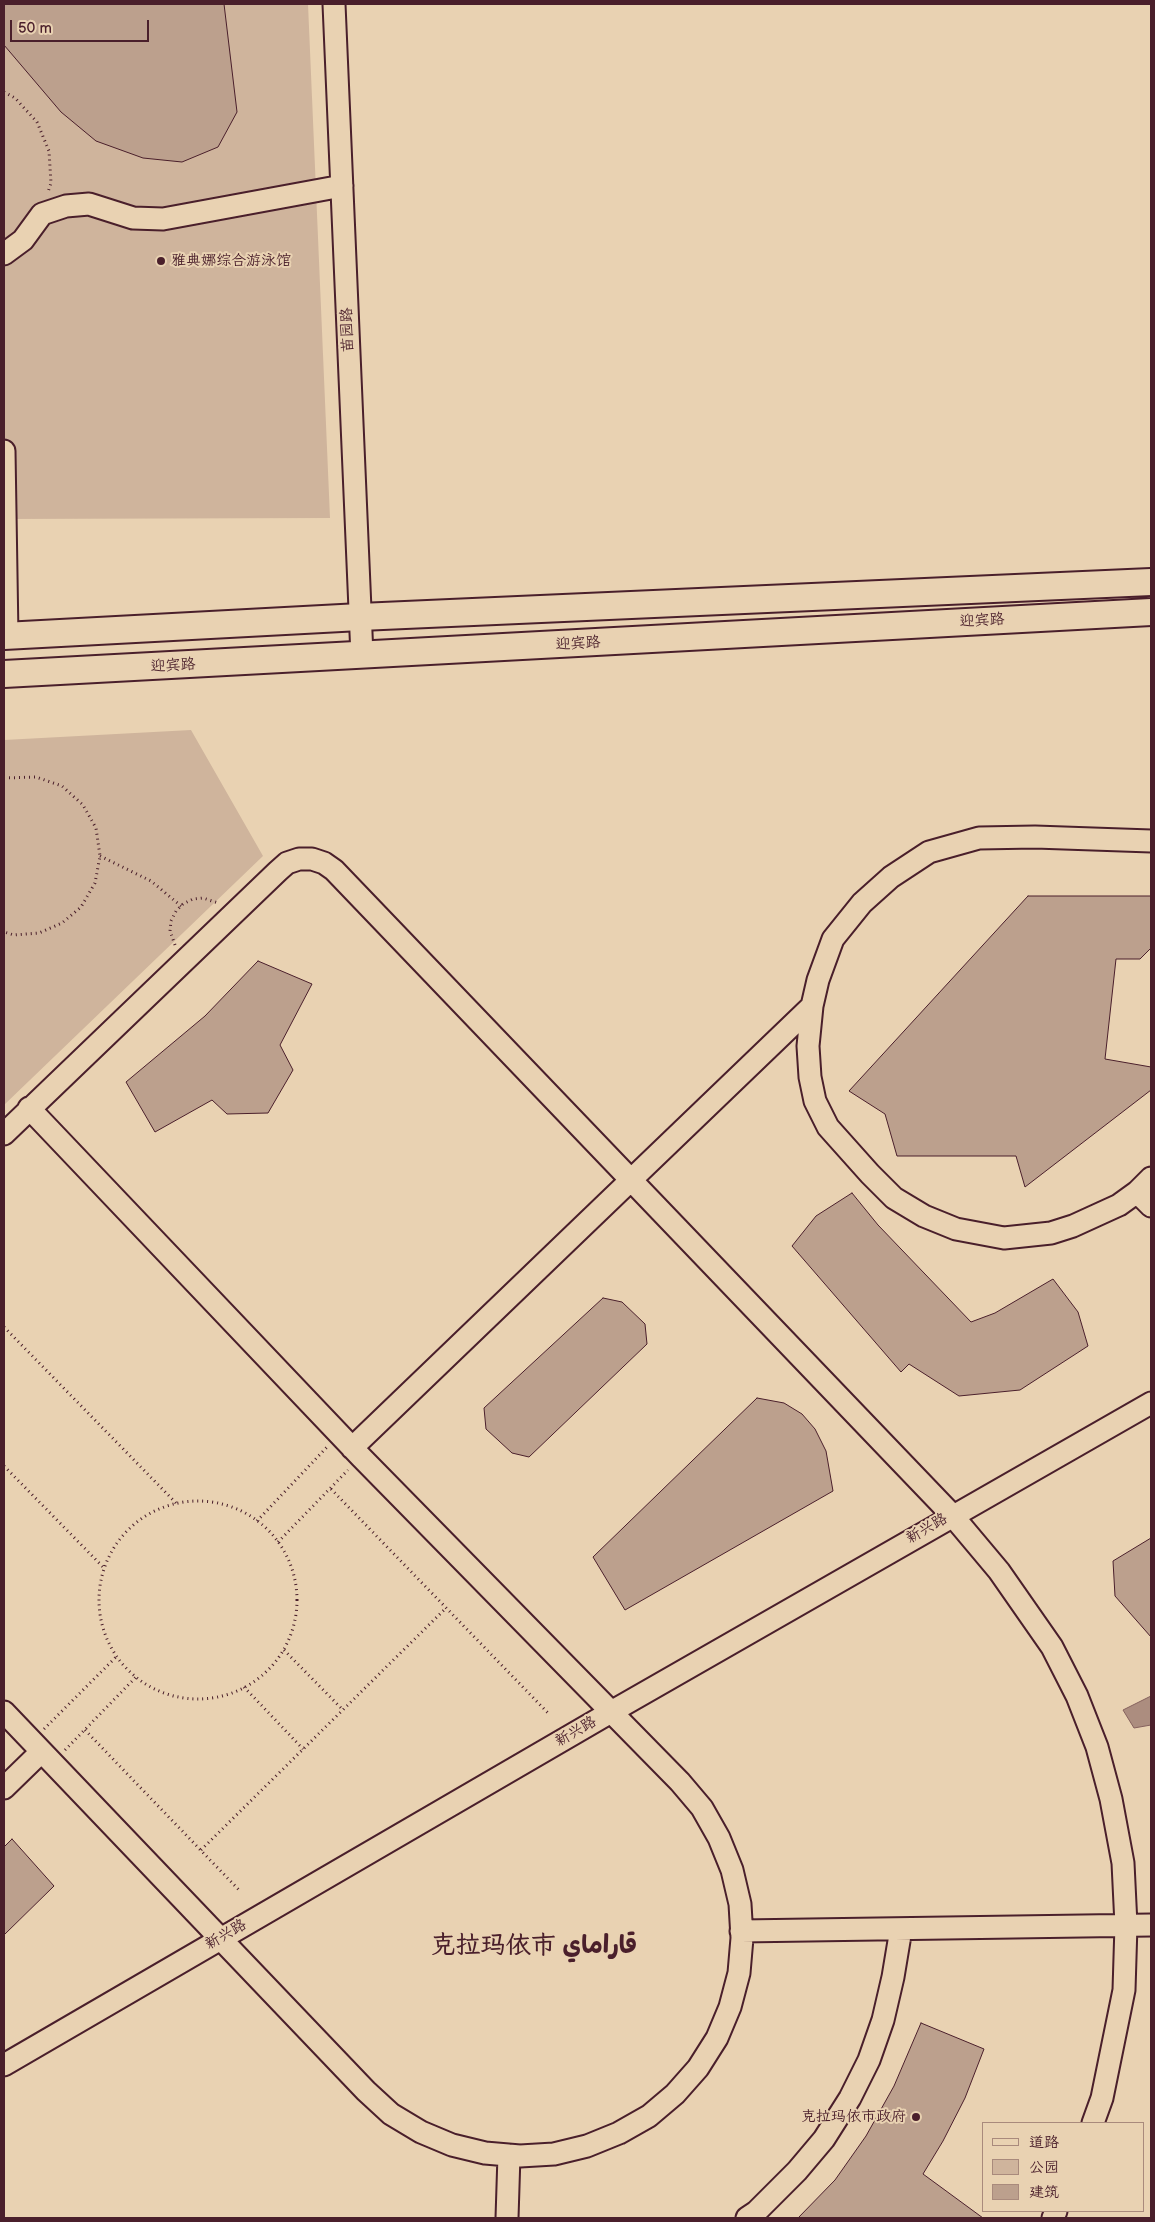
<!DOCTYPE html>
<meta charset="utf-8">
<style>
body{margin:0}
#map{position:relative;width:1155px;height:2222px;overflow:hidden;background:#e9d2b2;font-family:"Balsamiq Sans","LXGW WenKai TC",sans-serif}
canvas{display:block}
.frame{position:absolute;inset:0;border:5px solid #4a1f2b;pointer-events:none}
.legend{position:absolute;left:982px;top:2122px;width:162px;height:90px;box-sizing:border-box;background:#e9d2b2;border:1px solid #a98a7c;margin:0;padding:6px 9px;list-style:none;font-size:15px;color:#4a1f2b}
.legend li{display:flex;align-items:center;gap:10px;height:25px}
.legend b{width:25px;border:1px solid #a98a7c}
.scale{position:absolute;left:10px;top:20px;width:139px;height:22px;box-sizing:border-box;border:2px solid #4a1f2b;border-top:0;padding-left:6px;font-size:15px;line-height:18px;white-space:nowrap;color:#4a1f2b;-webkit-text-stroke:4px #e9d2b2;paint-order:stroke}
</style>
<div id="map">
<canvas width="1155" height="2222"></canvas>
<div class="frame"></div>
<ul class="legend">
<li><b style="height:6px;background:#e9d2b2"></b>道路</li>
<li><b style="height:14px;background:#cfb49c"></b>公园</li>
<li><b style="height:14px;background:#bca08d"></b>建筑</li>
</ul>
<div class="scale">50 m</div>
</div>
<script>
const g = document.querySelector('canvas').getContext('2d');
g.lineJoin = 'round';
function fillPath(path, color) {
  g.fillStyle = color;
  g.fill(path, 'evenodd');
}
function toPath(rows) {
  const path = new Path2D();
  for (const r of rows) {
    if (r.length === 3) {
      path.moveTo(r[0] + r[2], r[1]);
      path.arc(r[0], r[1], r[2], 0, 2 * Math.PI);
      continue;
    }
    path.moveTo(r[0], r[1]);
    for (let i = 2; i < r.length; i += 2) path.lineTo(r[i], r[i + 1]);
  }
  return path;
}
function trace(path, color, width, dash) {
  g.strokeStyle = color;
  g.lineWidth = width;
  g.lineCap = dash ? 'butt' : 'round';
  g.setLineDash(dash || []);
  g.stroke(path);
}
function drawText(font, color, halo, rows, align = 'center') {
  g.font = font + ' "Balsamiq Sans","Playpen Sans Arabic","LXGW WenKai TC",sans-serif';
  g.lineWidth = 4;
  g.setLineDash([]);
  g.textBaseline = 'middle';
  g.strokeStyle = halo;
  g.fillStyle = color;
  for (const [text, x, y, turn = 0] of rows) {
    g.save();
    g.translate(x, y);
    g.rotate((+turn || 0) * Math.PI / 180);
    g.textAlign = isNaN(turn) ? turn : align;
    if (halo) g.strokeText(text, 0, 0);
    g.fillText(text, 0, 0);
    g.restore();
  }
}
fillPath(toPath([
 [4,4,308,4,330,518,4,519],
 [191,730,263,856,4,1105,4,740]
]), '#cfb49c');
const water = toPath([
 [1151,1696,1151,1725,1134,1728,1123,1710,1151,1696]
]);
fillPath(water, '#ac8d7f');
trace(water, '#85615d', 1);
const building = toPath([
 [4,4,224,4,237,112,218,147,182,162,143,158,96,141,61,112,4,45,4,4],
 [1028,896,1151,896,1151,948,1140,959,1116,959,1105,1059,1151,1067,1151,1090,1025,1187,1016,1156,897,1156,885,1114,849,1091,1028,896],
 [258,961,312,984,280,1045,293,1070,268,1113,227,1114,212,1100,155,1132,126,1082,205,1016,258,961],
 [852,1193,878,1225,971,1322,995,1313,1053,1279,1078,1312,1088,1346,1020,1390,959,1396,909,1364,901,1372,792,1246,816,1216,852,1193],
 [603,1298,622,1302,645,1324,647,1344,529,1457,512,1453,486,1429,484,1408,603,1298],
 [757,1398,784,1403,802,1414,815,1429,826,1451,833,1491,625,1610,593,1557,757,1398],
 [1151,1538,1151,1637,1115,1596,1113,1561,1151,1538],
 [12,1839,54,1886,4,1935,4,1847,12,1839],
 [921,2023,984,2049,965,2098,943,2141,923,2174,983,2218,798,2218,835,2180,866,2136,894,2086,921,2023]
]);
fillPath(building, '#bca08d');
trace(building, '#4a1f2b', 1);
const minor = toPath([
 [334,4,362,656],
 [4,254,23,240,42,214,66,206,89,204,133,218,163,219,342,186],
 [4,451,7,636],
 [1151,841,1035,837,979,838,929,852,891,877,862,903,833,939,818,980,812,1006,808,1046,810,1077,815,1101,828,1127,870,1174,894,1198,924,1216,956,1229,1004,1238,1051,1233,1073,1226,1119,1205,1137,1192,1151,1178],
 [4,1134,278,871,287,863,299,859,312,859,324,863,334,870,952,1515,999,1571,1052,1647,1077,1696,1097,1747,1111,1799,1123,1863,1126,1925,1124,1990,1102,2098,1093,2123],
 [1137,1192,1151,1206],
 [352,1448,812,1006],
 [4,1712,366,2091,391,2114,421,2132,452,2145,485,2153,520,2156,554,2154,587,2146,619,2133,649,2116,675,2094,698,2068,717,2038,730,2007,739,1973,742,1938,740,1904,732,1870,719,1838,702,1808,680,1782,361,1457,29,1108],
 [4,1788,41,1752],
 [741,1931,1151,1925],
 [4,2065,611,1712,1151,1403],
 [507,2218,509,2155],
 [747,2218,756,2212,797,2171,824,2139,850,2098,869,2060,883,2020,893,1977,901,1929],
 [1053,2218,1056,2211]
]);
const major = toPath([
 [4,636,360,617,1151,582],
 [4,674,1151,612]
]);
trace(minor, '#4a1f2b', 25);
trace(major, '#4a1f2b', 30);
trace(toPath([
 [4,92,15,98,37,122,49,151,51,183,48,192],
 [4,778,36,777,62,786,83,805,96,828,100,856,95,883,81,907,62,923,39,933,14,935,4,932],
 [100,856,151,881,181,906],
 [175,945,170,931,171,921,176,911,183,904,193,899,203,898,218,903],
 [4,1327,177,1504],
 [4,1466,105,1569],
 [331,1489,549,1714],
 [198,1600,99],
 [257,1521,327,1447],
 [278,1542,348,1470],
 [284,1650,343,1710],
 [244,1687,303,1749],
 [44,1729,116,1657],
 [85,1730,240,1891],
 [65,1750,136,1677],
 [201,1850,446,1608]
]), '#4a1f2b', 3, [1, 4]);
trace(minor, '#e9d2b2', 21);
trace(major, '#e9d2b2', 26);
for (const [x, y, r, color] of [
 [161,261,5,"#4a1f2b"],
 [916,2117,5,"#4a1f2b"]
]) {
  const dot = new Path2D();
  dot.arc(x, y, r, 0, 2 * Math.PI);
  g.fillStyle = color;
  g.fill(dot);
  trace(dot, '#e9d2b2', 2);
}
drawText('15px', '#4a1f2b', '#e9d2b2', [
 ["雅典娜综合游泳馆",171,261],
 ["克拉玛依市政府",906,2117,"right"]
], 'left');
drawText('15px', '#4a1f2b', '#e9d2b2', [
 ["苗园路",348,330,-92],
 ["迎宾路",982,621,-3],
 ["迎宾路",578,644,-3],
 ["迎宾路",173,666,-3],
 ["新兴路",927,1529,-30],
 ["新兴路",576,1732,-30],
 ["新兴路",226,1935,-30]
]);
drawText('bold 25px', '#4a1f2b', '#e9d2b2', [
 ["克拉玛依市 قاراماي",534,1947]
]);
</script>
